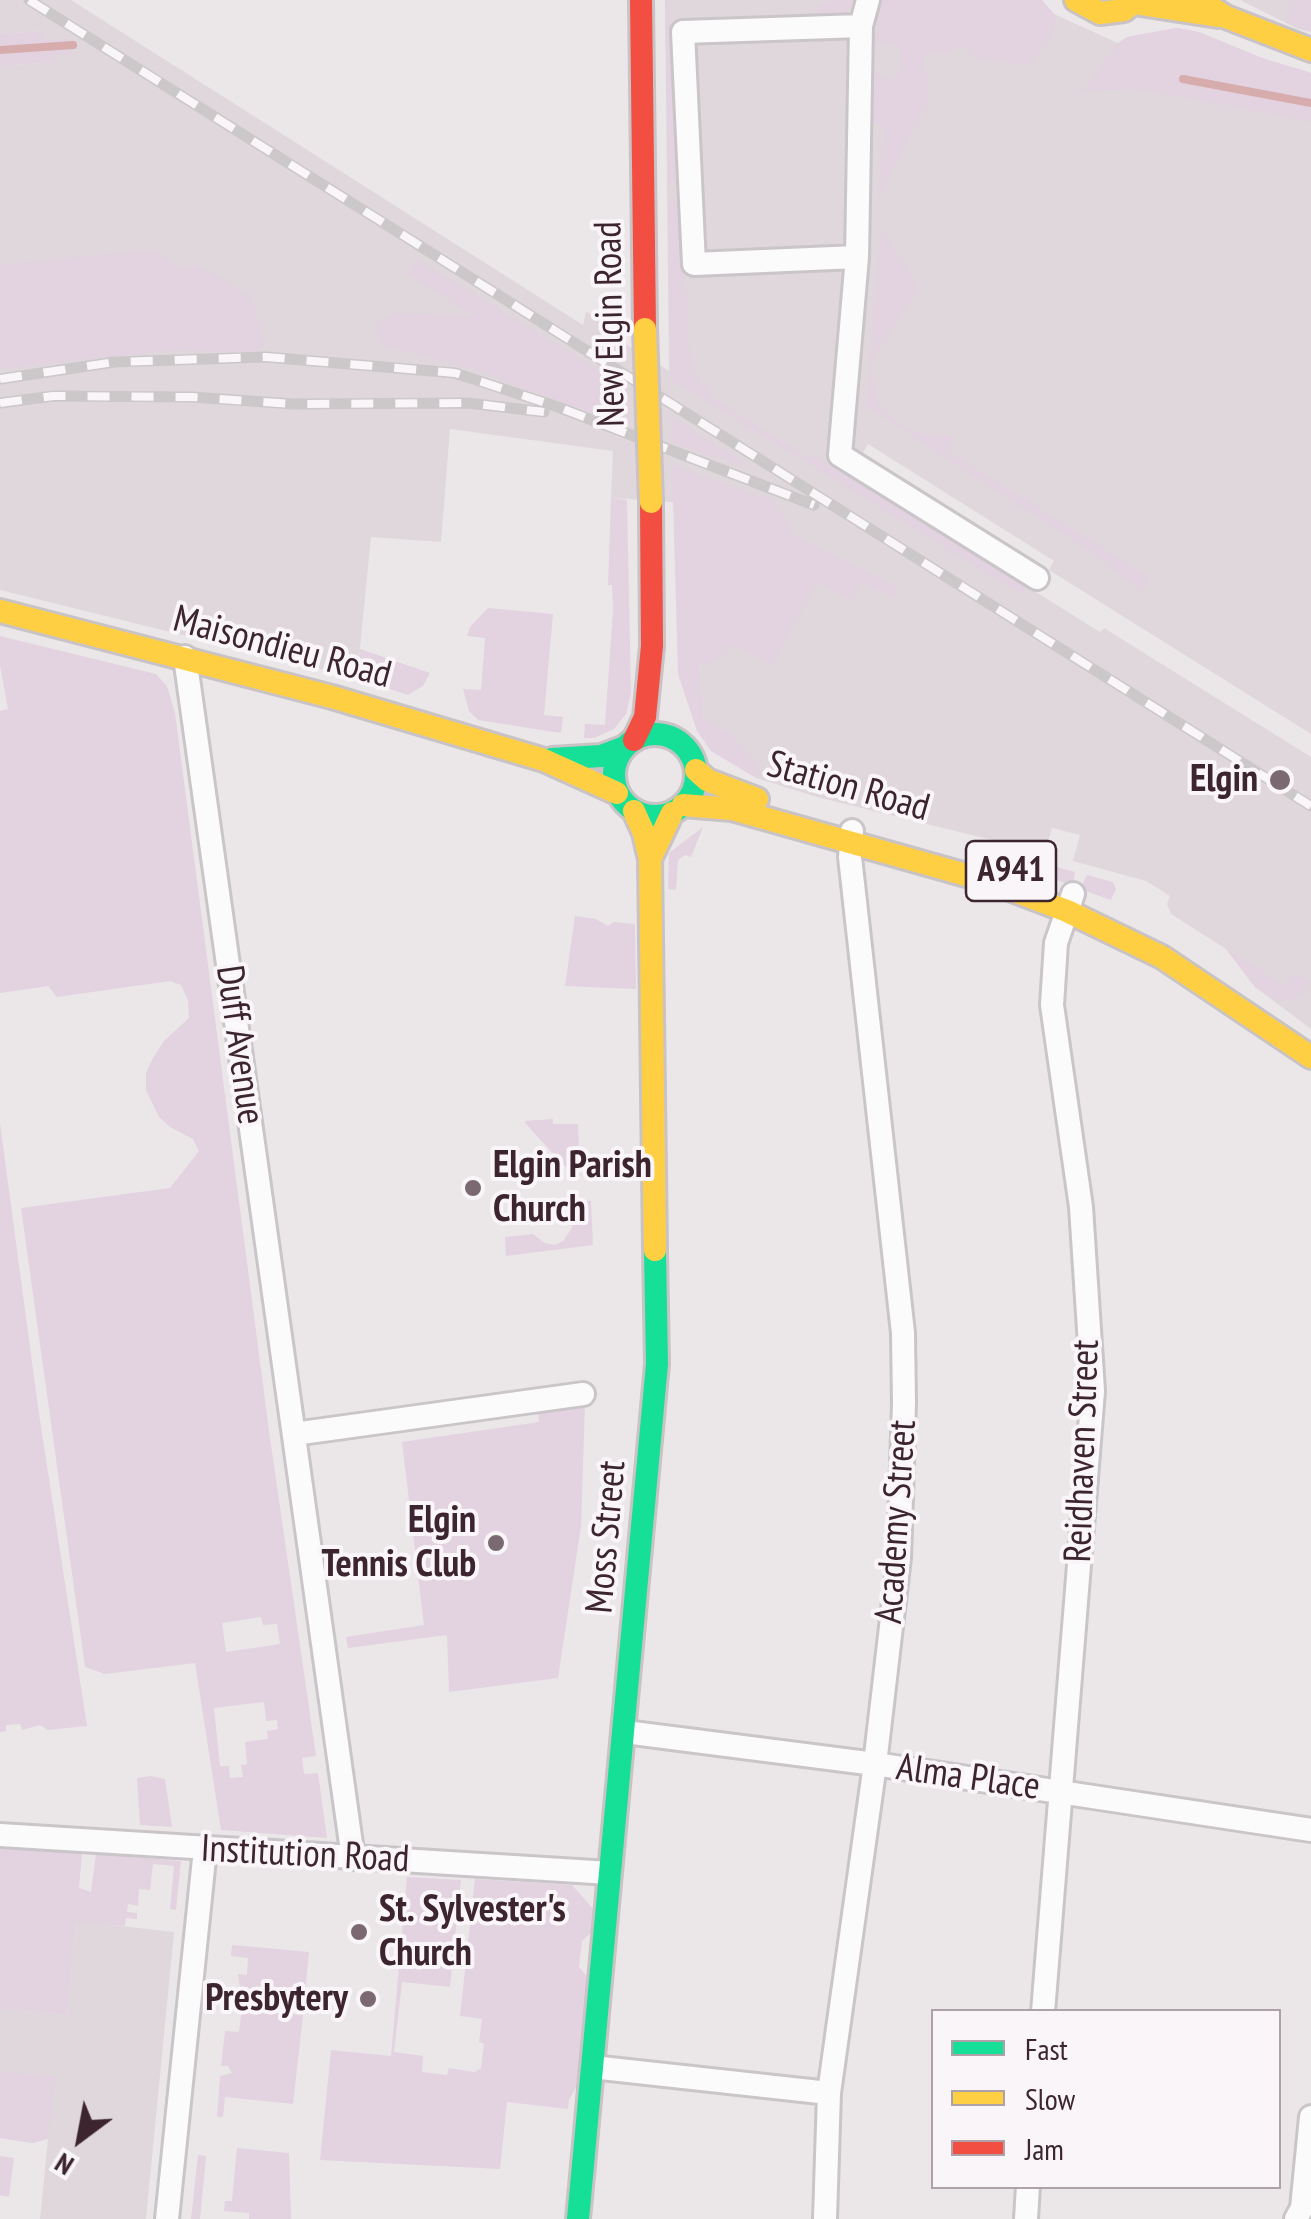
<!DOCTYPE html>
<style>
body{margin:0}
#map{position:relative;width:1311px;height:2219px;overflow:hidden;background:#ebe7e9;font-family:"PT Sans Narrow",sans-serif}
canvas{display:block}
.legend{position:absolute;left:931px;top:2009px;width:350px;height:180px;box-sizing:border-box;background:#f9f5f8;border:2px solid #aea2a8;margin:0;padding:12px 18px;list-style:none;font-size:30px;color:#3d2530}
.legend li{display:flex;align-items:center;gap:20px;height:50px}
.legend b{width:50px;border:2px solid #aea2a8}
.north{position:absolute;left:30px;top:2089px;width:100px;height:100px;-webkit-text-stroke:8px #f9f5f8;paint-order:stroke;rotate:212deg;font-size:28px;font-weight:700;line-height:40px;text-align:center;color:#3d2530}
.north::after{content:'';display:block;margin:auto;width:35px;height:45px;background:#3d2530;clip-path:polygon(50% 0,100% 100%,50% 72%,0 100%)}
</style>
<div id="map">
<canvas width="1311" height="2219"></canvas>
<ul class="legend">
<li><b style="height:12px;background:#16e098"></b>Fast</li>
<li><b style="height:12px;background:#ffcf43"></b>Slow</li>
<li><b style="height:12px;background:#f24e42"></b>Jam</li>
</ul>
<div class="north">N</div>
</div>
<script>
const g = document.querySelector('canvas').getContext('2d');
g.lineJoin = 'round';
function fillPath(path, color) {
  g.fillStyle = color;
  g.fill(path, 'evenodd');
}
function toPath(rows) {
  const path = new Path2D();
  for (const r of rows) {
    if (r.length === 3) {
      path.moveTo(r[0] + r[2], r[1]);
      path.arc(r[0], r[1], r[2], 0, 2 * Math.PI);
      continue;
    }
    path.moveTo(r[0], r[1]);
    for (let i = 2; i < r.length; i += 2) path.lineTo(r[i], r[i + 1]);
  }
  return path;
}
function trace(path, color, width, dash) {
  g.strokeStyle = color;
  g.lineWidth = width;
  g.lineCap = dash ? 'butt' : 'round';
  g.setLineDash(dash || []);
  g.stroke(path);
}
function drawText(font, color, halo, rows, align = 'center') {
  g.font = font + ' "PT Sans Narrow",sans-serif';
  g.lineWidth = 8;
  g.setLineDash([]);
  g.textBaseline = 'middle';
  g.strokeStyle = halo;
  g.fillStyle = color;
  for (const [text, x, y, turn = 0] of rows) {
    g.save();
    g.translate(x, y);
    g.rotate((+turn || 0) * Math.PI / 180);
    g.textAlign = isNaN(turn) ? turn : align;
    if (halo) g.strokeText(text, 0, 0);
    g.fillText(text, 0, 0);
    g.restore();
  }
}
fillPath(toPath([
 [0,0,71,0,583,325,586,312,622,326,622,342,669,371,665,0,1042,0,1054,14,1118,43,1127,37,1177,28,1199,32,1262,58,1311,73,1311,734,1049,570,1054,561,868,444,850,476,1100,632,1104,628,1311,757,1311,1029,1255,987,1226,949,1171,914,1167,904,1170,896,1146,881,1073,861,1080,835,1052,828,1045,853,817,797,756,778,758,771,726,731,704,720,699,664,673,502,611,498,613,451,450,429,441,542,371,537,357,678,0,590,0,66,53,62,53,55,73,40,48,40,41,31,0,34],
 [1240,0,1311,0,1311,32,1298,29],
 [76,1921,174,1932,146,2219,40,2219,48,2139,33,2143,0,2138,0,2009,67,2015]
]), '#dfd7db');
fillPath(toPath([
 [665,0,669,0,679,183,668,183],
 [838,0,855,0,846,13,834,19,818,18,817,5],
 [881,0,1042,0,1054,14,1055,22,1052,35,1030,65,974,58,974,50,953,47,952,54,924,52,929,102,879,195,884,125,874,123,873,72,889,80,897,77,901,65,899,45,875,43],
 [1291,0,1311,0,1311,32,1285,22],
 [1177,28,1199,32,1262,58,1311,73,1311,122,1175,95,1129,89,1082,91,1118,44,1127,37],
 [41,31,48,40,73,39,73,55,54,55,53,62,0,66,0,34],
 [680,201,691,370,716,400,807,457,818,457,1026,586,1021,594,671,379,668,202],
 [881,228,911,274,916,291,873,360,873,384,878,402,889,416,909,430,926,435,955,436,947,451,1149,577,1141,591,1084,547,866,406],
 [152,250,180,268,198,267,217,276,253,300,264,344,259,349,248,353,176,350,0,368,0,265],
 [417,260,623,385,625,426,471,368,380,345,376,328,391,313,475,316,407,274],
 [671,417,753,468,672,443],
 [672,465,775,502,792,535,896,587,895,599,862,582,852,600,817,582,773,666,732,644,715,662,699,664,704,719,726,731,746,750,759,771,756,778,711,751,697,731,678,674],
 [611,498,627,500,631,693,626,714,614,729,594,738,584,738,585,724,605,725,613,610,612,585,608,585],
 [488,608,553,614,544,715,563,717,561,733,478,720,469,711,463,689,481,690,485,638,467,636,470,627],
 [0,636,156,674,167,686,175,713,270,1438,316,1756,302,1758,304,1774,318,1773,327,1838,221,1830,195,1663,105,1674,85,1667,21,1208,170,1188,199,1151,193,1139,170,1127,159,1117,146,1090,146,1073,153,1058,164,1041,189,1018,188,1000,181,985,170,981,57,997,48,986,0,993,0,711,8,709,0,666],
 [261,1617,263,1625,277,1624,280,1644,226,1652,222,1623],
 [264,1702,266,1721,277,1720,278,1729,267,1731,268,1739,245,1742,247,1764,241,1765,243,1777,230,1778,229,1766,220,1766,214,1708],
 [360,649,430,673,423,686,408,695,357,678],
 [703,827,691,857,685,855,678,860,676,890,668,889,669,853],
 [975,845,1075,872,1073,886,981,852],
 [1087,875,1113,882,1116,889,1111,900,1080,889],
 [575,916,596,919,608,926,614,922,635,924,636,989,565,986],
 [1226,949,1286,986,1295,972,1311,982,1296,998,1279,1001,1255,987],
 [553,1119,553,1124,578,1124,580,1176,574,1176,525,1123,525,1121],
 [0,1123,38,1407,87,1726,48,1730,40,1725,22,1730,20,1724,6,1725,6,1731,0,1732],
 [573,1201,591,1201,593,1245,506,1256,505,1237,533,1234,545,1243,555,1245,563,1241,572,1228],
 [585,1404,581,1526,558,1678,449,1692,447,1635,348,1648,346,1637,424,1625,402,1442,539,1422,538,1408],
 [151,1776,165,1779,172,1827,140,1825,137,1778],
 [0,1848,82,1853,79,1888,91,1892,96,1854,181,1861,176,1910,170,1909,174,1866,153,1864,150,1890,139,1889,138,1906,128,1904,127,1912,137,1913,137,1919,126,1918,125,1926,76,1922,67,2015,0,2009],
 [407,1877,461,1880,450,1987,402,1982,394,2052,423,2056,422,2072,447,2075,449,2068,475,2072,481,2068,484,2044,479,2042,482,2019,460,2016,475,1879,572,1885,595,1911,592,1932,582,1941,579,1967,588,1978,578,2084,569,2100,568,2109,507,2102,500,2169,320,2160,331,2050,391,2056],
 [232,1945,309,1952,304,2000,241,1994,238,1974,247,1975,248,1958,231,1956],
 [242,2009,303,2015,293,2104,225,2097,223,2117,217,2117,220,2076,232,2073,228,2066,221,2066,225,2031,239,2032],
 [0,2072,55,2077,48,2138,33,2143,0,2138],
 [237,2148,289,2153,291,2219,249,2219,249,2213,224,2211,225,2201,232,2201],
 [198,2155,206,2156,202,2199,200,2219,191,2219],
 [0,2156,14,2158,9,2197,0,2195]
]), '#e3d2e0');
trace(toPath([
 [0,50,73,45],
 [1183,79,1311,103]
]), '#d6acac', 8);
const street = toPath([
 [868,0,861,26,857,257,840,455,1037,578],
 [857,257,694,264,683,32,861,26],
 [185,657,353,1858],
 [294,1434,583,1394],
 [625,1732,875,1764,1311,1830],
 [0,1835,610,1873],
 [1043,2012,1093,1391,1081,1207,1052,1005,1056,943,1073,894],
 [592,2067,829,2093],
 [167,2219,205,1849],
 [825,2219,829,2093,875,1764,899,1558,904,1403,903,1333,850,857,852,831],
 [1026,2219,1028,2186],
 [1296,2219,1302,2208,1311,2117]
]);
const fast = toPath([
 [655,775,41],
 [552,759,601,756,625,747],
 [578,2219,657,1364,655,1250]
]);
const slow = toPath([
 [1076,0,1100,13,1124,10,1136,0],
 [1199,0,1226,17,1311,50],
 [1134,3,1218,16],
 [0,611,332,697,544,760,617,793],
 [696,770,707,780,757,799],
 [683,805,732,809,991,882,1067,911,1162,957,1311,1057],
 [634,811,644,833,650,859,655,1250],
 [650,859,672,813]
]);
const jam = toPath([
 [641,0,645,329],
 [634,740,645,717,652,646,651,502]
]);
trace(street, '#cac5c8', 28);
trace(fast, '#c9c3c6', 28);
trace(slow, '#c9c3c6', 28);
trace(jam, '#c9c3c6', 28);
trace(street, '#fcfbfc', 22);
trace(fast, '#16e098', 22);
trace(slow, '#ffcf43', 22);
trace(jam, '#f24e42', 22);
const rail = toPath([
 [29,0,1311,806],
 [0,379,115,362,266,357,455,373,558,407,814,505],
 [0,403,53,396,192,397,294,404,468,403,544,412]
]);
trace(rail, '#ccc8ca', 11);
trace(rail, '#f9f5f8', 8, [22]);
const slowBridge = toPath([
 [645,329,651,502]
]);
trace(slowBridge, '#cac2c6', 28, []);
trace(slowBridge, '#ffcf43', 22);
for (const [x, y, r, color] of [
 [1280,780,12,"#7a6971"],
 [473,1188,10,"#7a6971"],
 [496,1543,10,"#7a6971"],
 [359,1932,10,"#7a6971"],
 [368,1999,10,"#7a6971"]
]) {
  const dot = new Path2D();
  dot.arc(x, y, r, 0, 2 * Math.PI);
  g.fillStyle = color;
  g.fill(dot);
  trace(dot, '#f9f5f8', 4);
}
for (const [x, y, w] of [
 [1011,871,90]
]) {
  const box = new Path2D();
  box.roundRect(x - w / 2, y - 30, w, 60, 8);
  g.fillStyle = '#f9f5f8';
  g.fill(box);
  trace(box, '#3d2530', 2.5);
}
drawText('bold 35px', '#3d2530', null, [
 ["A941",1011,871]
]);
drawText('38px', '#3d2530', '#f9f5f8', [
 ["New Elgin Road",611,324,-91],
 ["Maisondieu Road",282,648,15],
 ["Station Road",848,787,16],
 ["Duff Avenue",239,1045,82],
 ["Reidhaven Street",1083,1451,-88],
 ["Academy Street",897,1522,-86],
 ["Moss Street",607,1537,-85],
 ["Alma Place",968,1778,8],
 ["Institution Road",305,1855,3]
]);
drawText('bold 38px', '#3d2530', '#f9f5f8', [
 ["Elgin",1258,780],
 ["Elgin Parish",493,1166,"left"],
 ["Church",493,1210,"left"],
 ["Elgin",476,1521],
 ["Tennis Club",476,1565],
 ["St. Sylvester's",379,1910,"left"],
 ["Church",379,1954,"left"],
 ["Presbytery",348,1999]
], 'right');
</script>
